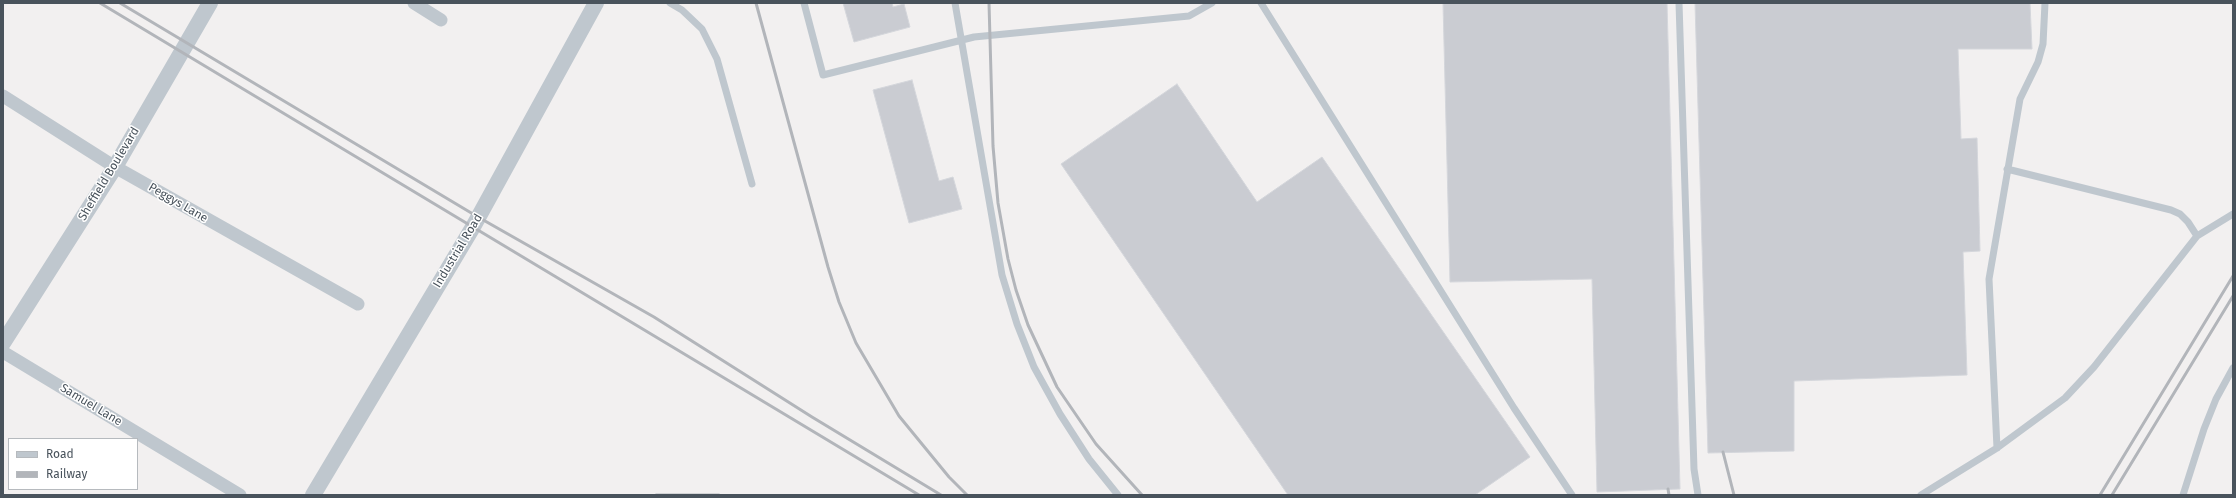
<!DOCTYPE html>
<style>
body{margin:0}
#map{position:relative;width:2236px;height:498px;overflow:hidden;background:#f2f0f0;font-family:"Fira Sans",sans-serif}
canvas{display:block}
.frame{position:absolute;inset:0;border:4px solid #49535c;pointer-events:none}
.legend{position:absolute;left:8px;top:438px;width:130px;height:52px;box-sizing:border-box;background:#fff;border:1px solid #b6babe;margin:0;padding:5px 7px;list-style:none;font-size:12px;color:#49535c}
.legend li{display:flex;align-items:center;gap:8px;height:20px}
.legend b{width:20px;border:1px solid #b6babe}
</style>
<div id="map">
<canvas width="2236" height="498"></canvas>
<div class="frame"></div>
<ul class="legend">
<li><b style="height:5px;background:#bfc7ce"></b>Road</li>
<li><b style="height:5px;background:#b2b5ba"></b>Railway</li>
</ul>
</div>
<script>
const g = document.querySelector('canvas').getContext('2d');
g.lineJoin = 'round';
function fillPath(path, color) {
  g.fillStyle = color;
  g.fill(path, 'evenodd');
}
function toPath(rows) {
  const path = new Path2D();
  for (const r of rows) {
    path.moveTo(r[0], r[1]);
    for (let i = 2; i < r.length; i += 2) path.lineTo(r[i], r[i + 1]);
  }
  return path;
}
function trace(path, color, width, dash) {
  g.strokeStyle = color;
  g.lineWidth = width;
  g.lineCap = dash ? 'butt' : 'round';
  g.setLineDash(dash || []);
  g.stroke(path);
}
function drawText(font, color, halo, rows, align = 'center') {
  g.font = font + ' "Fira Sans",sans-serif';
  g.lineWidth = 3;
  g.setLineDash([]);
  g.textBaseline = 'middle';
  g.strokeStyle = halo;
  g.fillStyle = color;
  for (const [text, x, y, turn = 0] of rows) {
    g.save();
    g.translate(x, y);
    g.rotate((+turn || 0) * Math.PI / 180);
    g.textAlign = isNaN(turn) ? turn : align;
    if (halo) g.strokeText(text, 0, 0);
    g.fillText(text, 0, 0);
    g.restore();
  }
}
const building = toPath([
 [843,3,892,3,893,7,904,4,910,27,854,42,843,3],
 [1443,3,1667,3,1680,489,1597,492,1592,279,1450,282,1443,3],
 [1695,3,2030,3,2032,49,1958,49,1961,139,1977,138,1980,251,1963,252,1967,375,1794,381,1794,451,1708,453,1695,3],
 [912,80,939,181,953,177,962,209,909,223,873,90,912,80],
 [1177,84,1257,202,1322,157,1530,457,1475,495,1288,495,1061,164,1177,84]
]);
fillPath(building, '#caccd2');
trace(building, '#d4d6db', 1);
trace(toPath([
 [670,3,682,10,702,29,717,59,752,184],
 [804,3,823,75,974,37,1189,16,1212,3],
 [955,3,1002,275,1017,324,1034,367,1060,414,1089,459,1118,495],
 [1261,3,1514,408,1572,495],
 [1679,3,1694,469,1698,495],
 [2007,169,2171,210,2180,214,2188,222,2197,236],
 [1997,448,1989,279,2020,99,2038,62,2043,44,2045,3],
 [1921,495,1997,448,2065,398,2094,367,2197,236,2233,214],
 [2183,495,2204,429,2216,399,2233,368]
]), '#bfc7ce', 7);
trace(toPath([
 [414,3,441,20],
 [3,96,115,167,358,304],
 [3,352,240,495]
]), '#bfc7ce', 13);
trace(toPath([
 [3,343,115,167,210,3],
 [313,495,473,227,596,3]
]), '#bfc7ce', 16);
trace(toPath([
 [100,3,919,495],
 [120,3,478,217,654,317,812,417,941,495],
 [756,3,828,267,839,302,856,343,899,416,949,477,967,495],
 [989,3,993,146,998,203,1008,259,1016,290,1028,325,1057,387,1096,444,1142,495],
 [1723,452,1734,495],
 [1668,489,1669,495],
 [656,495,719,495],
 [2100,495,2233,276],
 [2112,495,2233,296]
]), '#b2b5ba', 3);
drawText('12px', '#49535c', '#fff', [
 ["Sheffield Boulevard",109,174,-59],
 ["Peggys Lane",178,203,30],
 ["Industrial Road",458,251,-59],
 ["Samuel Lane",91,405,31]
]);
</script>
